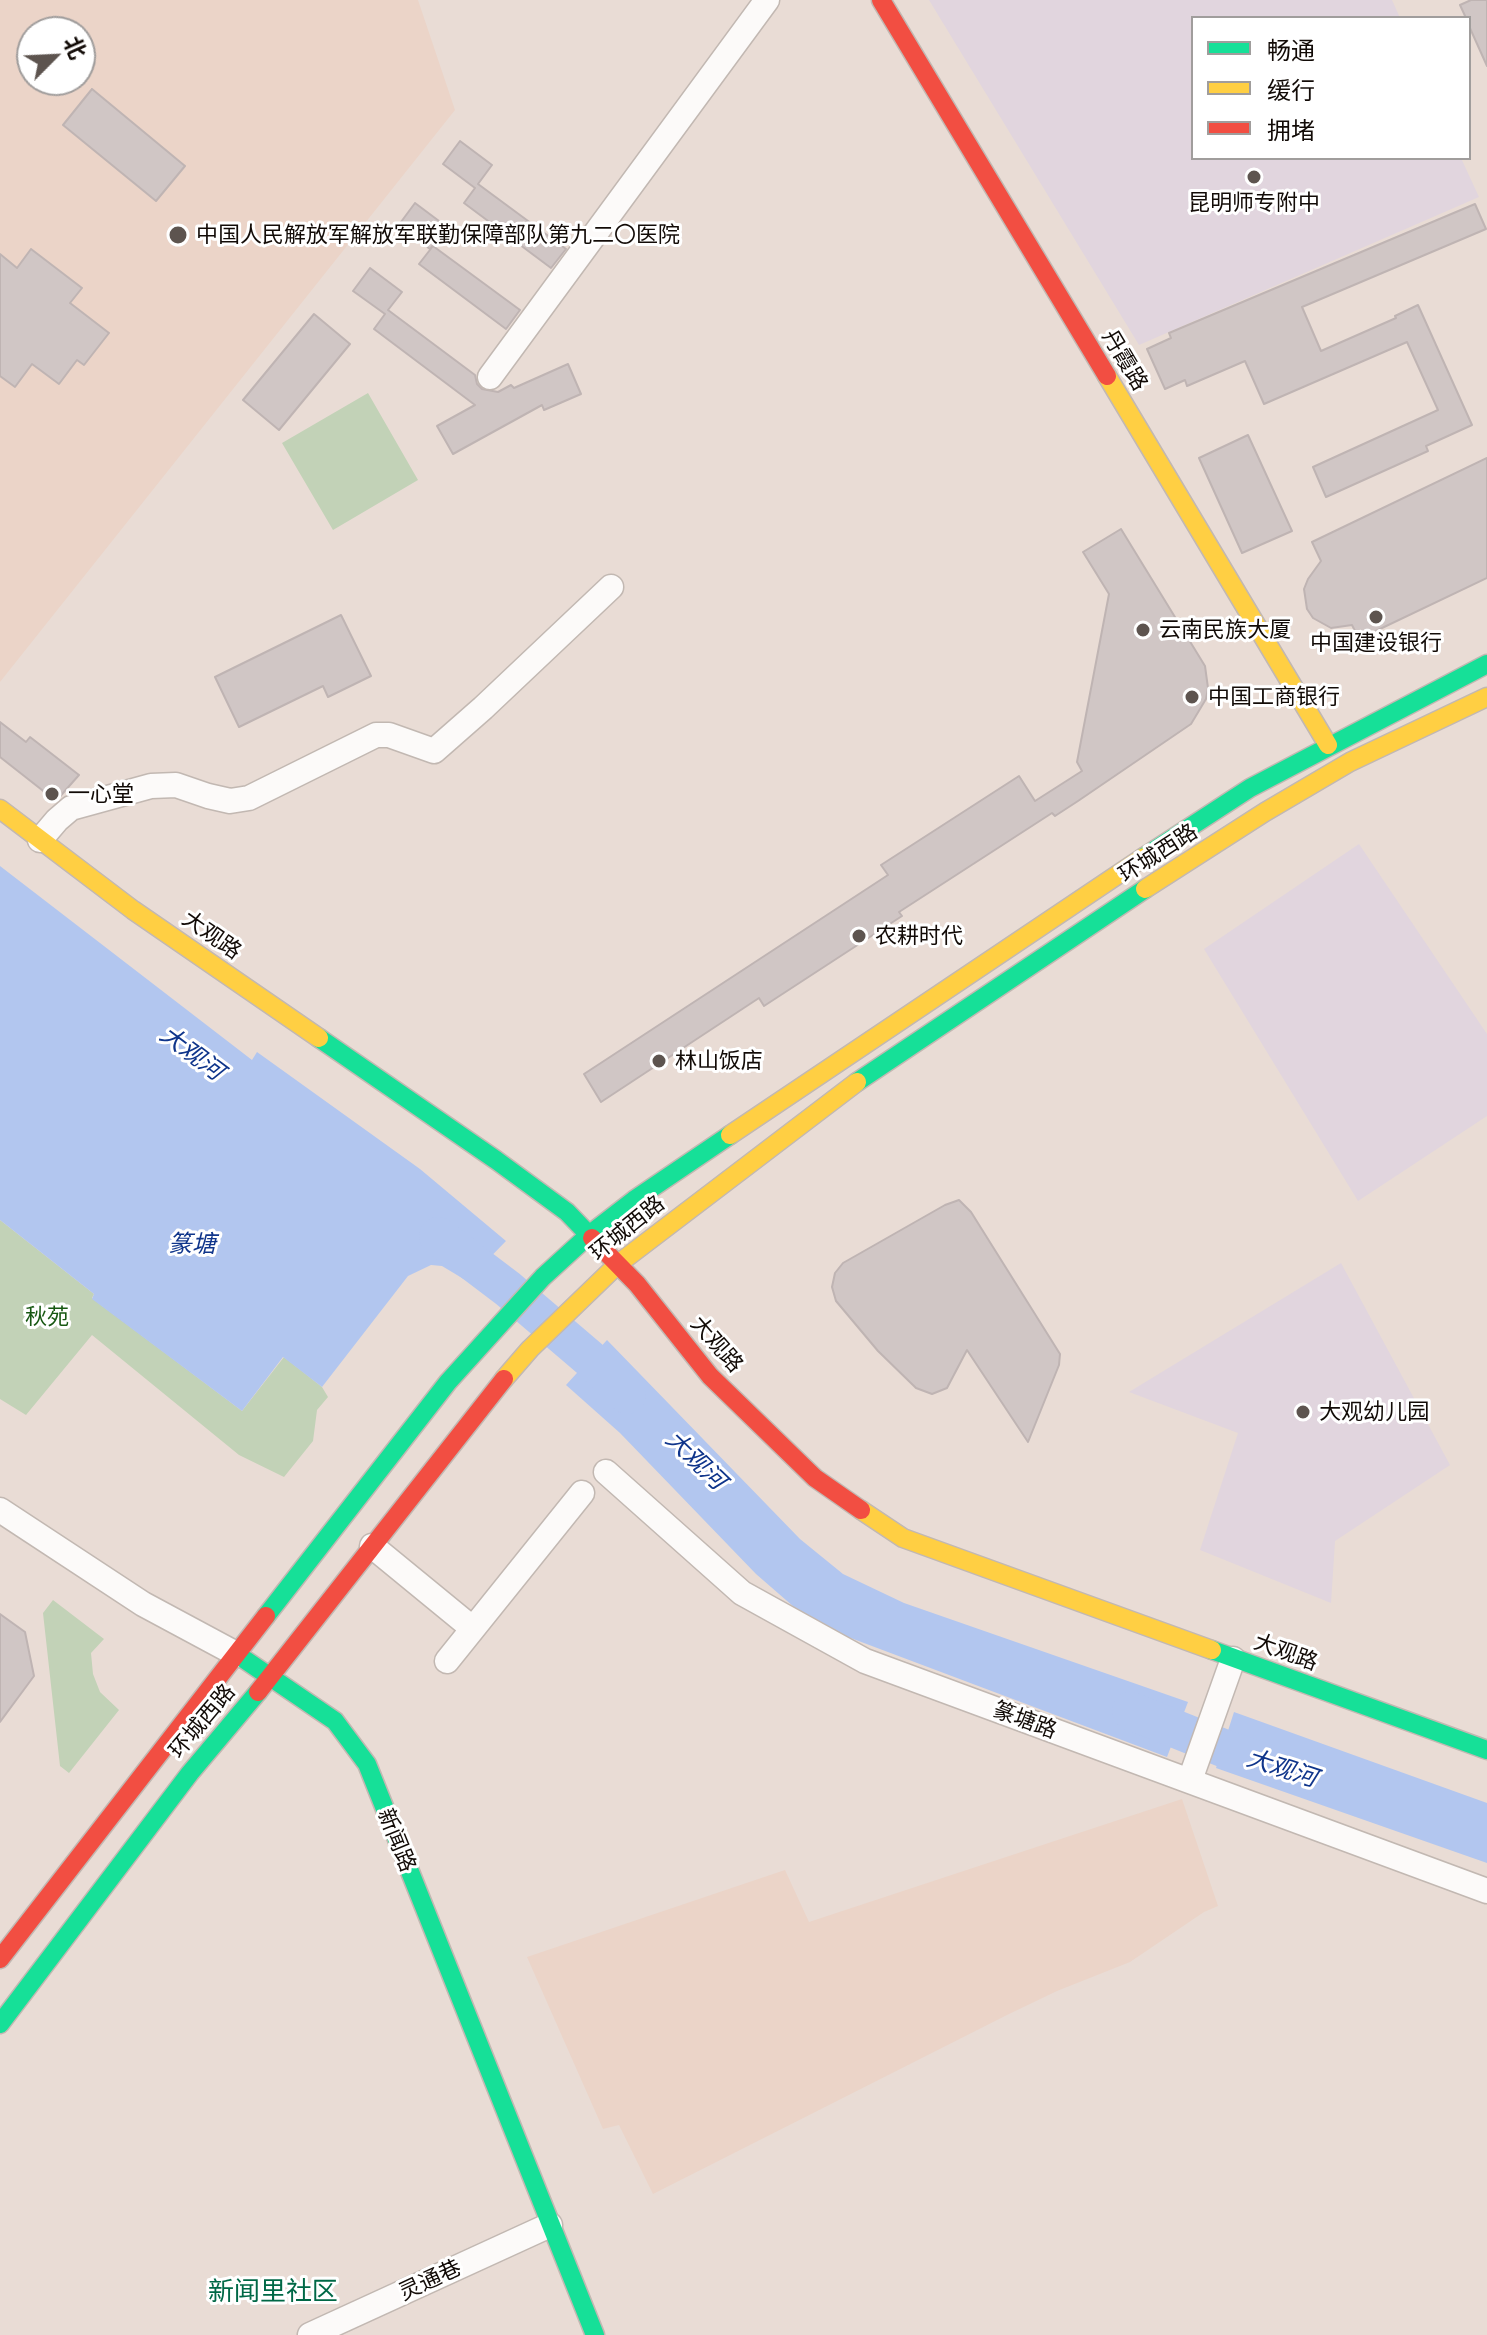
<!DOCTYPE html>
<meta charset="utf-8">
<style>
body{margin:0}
#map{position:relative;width:1487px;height:2335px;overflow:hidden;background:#e9dcd5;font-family:Barlow,"Noto Sans SC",sans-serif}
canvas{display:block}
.legend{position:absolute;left:1191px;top:16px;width:280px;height:144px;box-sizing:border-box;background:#fff;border:2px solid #a09d9c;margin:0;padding:10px 14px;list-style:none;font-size:24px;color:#120b07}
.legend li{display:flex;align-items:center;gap:16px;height:40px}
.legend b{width:40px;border:2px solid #a09d9c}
.north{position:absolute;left:16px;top:16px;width:80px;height:80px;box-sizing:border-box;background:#fff;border:2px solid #a09d9c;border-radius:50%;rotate:66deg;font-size:22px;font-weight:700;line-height:32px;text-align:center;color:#120b07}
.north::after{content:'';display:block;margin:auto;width:28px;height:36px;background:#5d544f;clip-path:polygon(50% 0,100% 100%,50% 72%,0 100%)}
</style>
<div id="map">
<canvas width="1487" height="2335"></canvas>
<ul class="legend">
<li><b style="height:10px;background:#16e098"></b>畅通</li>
<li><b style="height:10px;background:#ffcf43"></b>缓行</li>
<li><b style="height:10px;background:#f24e42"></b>拥堵</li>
</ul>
<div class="north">北</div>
</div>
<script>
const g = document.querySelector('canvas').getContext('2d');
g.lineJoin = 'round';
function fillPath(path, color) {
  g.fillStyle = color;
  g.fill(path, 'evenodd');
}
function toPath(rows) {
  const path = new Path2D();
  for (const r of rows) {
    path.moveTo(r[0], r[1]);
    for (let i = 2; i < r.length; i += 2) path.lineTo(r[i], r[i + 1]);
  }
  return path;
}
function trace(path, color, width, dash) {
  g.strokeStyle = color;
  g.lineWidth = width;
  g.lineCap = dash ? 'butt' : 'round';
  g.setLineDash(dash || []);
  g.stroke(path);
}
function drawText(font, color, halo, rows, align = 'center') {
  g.font = font + ' Barlow,"Noto Sans SC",sans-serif';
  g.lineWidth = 6;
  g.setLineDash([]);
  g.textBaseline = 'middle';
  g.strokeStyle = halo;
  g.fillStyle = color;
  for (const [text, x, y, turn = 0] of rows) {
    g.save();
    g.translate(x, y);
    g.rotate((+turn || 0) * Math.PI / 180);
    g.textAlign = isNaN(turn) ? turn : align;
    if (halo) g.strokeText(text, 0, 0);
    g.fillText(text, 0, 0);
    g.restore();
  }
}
fillPath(toPath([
 [0,0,418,0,455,110,0,682],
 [32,32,80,32,80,80,32,80],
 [1182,1799,1218,1906,1204,1912,1130,1962,1057,1991,1007,2015,653,2194,619,2125,603,2129,527,1957,785,1870,809,1922]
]), '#ebd4c8');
fillPath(toPath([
 [929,0,1392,0,1400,18,1193,18,1193,158,1461,158,1479,197,1139,345],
 [1359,844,1487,1034,1487,1116,1358,1201,1204,949],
 [1341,1263,1450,1465,1335,1541,1331,1603,1200,1550,1238,1433,1129,1392]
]), '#e1d5de');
fillPath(toPath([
 [368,393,418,480,333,530,282,443],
 [0,1220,94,1294,92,1298,242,1411,284,1357,322,1387,328,1397,317,1410,313,1441,284,1477,239,1455,92,1335,26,1415,0,1399],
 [53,1600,104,1639,91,1653,93,1674,100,1692,119,1710,69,1773,60,1766,43,1613]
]), '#c2d2b7');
fillPath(toPath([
 [0,866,252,1060,257,1052,420,1169,506,1241,467,1281,442,1266,431,1265,408,1276,322,1387,283,1357,242,1411,92,1299,94,1294,0,1220],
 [607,1340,800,1539,843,1574,904,1603,1188,1702,1167,1757,848,1637,794,1607,756,1574,620,1433,566,1385],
 [1234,1712,1487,1803,1487,1863,1216,1768]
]), '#b2c6ef');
trace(toPath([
 [438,1236,508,1289,590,1359,627,1395],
 [1131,1711,1223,1748,1271,1764]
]), '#b2c6ef', 38);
const building = toPath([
 [1471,0,1487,0,1487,66,1469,26,1469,18,1466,18,1460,5,1471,0],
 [92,89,185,166,156,201,63,125,92,89],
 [460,141,492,165,478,184,566,249,551,268,464,203,475,188,443,164,460,141],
 [415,203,447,227,430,249,398,226,415,203],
 [1475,204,1486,229,1302,307,1321,351,1396,318,1395,316,1418,305,1472,425,1426,446,1428,451,1326,497,1313,467,1438,410,1407,342,1264,404,1245,361,1187,386,1185,380,1165,389,1147,349,1171,338,1169,333,1475,204],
 [433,246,520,310,506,329,419,264,433,246],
 [31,249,82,288,70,303,109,333,84,365,77,360,59,384,32,364,15,387,0,376,0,254,17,268,31,249],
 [370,268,402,292,388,310,475,375,477,384,482,389,498,392,511,385,514,388,568,364,581,394,544,410,542,405,453,454,437,426,475,405,374,329,385,314,353,291,370,268],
 [314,314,350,344,279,430,243,400,314,314],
 [1248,435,1292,531,1242,553,1199,458,1248,435],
 [1487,458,1487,578,1359,639,1352,625,1331,628,1313,618,1307,609,1304,589,1308,579,1321,561,1312,542,1487,458],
 [1121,529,1205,666,1208,688,1206,699,1191,724,1078,801,1055,816,1052,813,899,912,902,916,764,1006,759,998,601,1102,584,1074,888,875,881,865,1019,776,1035,801,1082,771,1077,762,1109,594,1083,552,1121,529],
 [341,615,371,676,328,697,323,686,239,727,215,677,341,615],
 [0,722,26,742,30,737,79,775,56,801,0,757,0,722],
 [959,1200,971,1212,1060,1354,1059,1365,1028,1442,967,1350,947,1388,932,1394,916,1388,878,1351,836,1301,832,1287,835,1273,843,1263,945,1205,959,1200],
 [0,1614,25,1632,34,1676,0,1722,0,1614]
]);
fillPath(building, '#d0c6c5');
trace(building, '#bfb4b3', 2);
const street = toPath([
 [490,377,767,0],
 [40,840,57,820,71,808,151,786,176,785,208,796,230,801,249,798,376,735,389,735,434,751,483,708,611,587],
 [606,1472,742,1593,865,1661,1487,1891],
 [0,1510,143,1604,238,1655],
 [372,1546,472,1628],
 [447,1661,582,1493],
 [1190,1780,1233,1659],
 [310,2335,550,2225]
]);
const fast = toPath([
 [1144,857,1250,788,1487,664],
 [319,1038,496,1160,567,1212,592,1238],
 [857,1082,1145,889],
 [266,1616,448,1382,543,1277,590,1234,634,1200,730,1135],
 [1212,1650,1487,1750],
 [238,1655,335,1721,367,1764,595,2335],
 [0,2024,190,1773,258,1692]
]);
const slow = toPath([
 [1107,376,1328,745],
 [0,809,133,910,319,1038],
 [1145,889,1265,812,1350,762,1487,697],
 [730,1135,1144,857],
 [504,1379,530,1349,618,1264,857,1082],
 [861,1510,903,1538,1212,1650]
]);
const jam = toPath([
 [881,0,1107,376],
 [592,1238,637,1284,710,1376,815,1478,861,1510],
 [258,1692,504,1379],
 [0,1959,266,1616]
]);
trace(street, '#c2b8b2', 27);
trace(fast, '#c2b8b2', 21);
trace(slow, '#c2b8b2', 21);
trace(jam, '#c2b8b2', 21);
trace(street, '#fcfaf9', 24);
trace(fast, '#16e098', 18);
trace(slow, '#ffcf43', 18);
trace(jam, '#f24e42', 18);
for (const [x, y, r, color] of [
 [1254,177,8,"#5d544f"],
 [178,235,10,"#5d544f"],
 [1376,617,8,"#5d544f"],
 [1143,630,8,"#5d544f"],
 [1192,697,8,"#5d544f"],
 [52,794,8,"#5d544f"],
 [859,936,8,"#5d544f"],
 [659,1061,8,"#5d544f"],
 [1303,1412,8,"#5d544f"]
]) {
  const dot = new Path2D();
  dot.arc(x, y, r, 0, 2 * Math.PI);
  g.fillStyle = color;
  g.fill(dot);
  trace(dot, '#fff', 3);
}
drawText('22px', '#120b07', '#fff', [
 ["昆明师专附中",1254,203,"center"],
 ["中国人民解放军解放军联勤保障部队第九二〇医院",196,235],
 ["云南民族大厦",1159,630],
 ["中国建设银行",1376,643,"center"],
 ["中国工商银行",1208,697],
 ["一心堂",68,794],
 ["农耕时代",875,936],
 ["林山饭店",675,1061],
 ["大观幼儿园",1319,1412]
], 'left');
drawText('22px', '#120b07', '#fff', [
 ["丹霞路",1125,360,59],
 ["环城西路",1158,853,-33],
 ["大观路",212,935,35],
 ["环城西路",627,1228,-39],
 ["大观路",717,1344,49],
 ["大观路",1286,1652,20],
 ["篆塘路",1025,1720,20],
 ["环城西路",202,1721,-50],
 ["新闻路",397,1840,68],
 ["灵通巷",430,2280,-25]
]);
drawText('22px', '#175812', '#fff', [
 ["秋苑",47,1317]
]);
drawText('italic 24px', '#0f358b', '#fff', [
 ["大观河",192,1053,37],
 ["篆塘",192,1244],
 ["大观河",696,1460,44],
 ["大观河",1282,1768,18]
]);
drawText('26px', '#006846', '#fff', [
 ["新闻里社区",273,2291]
]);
</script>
